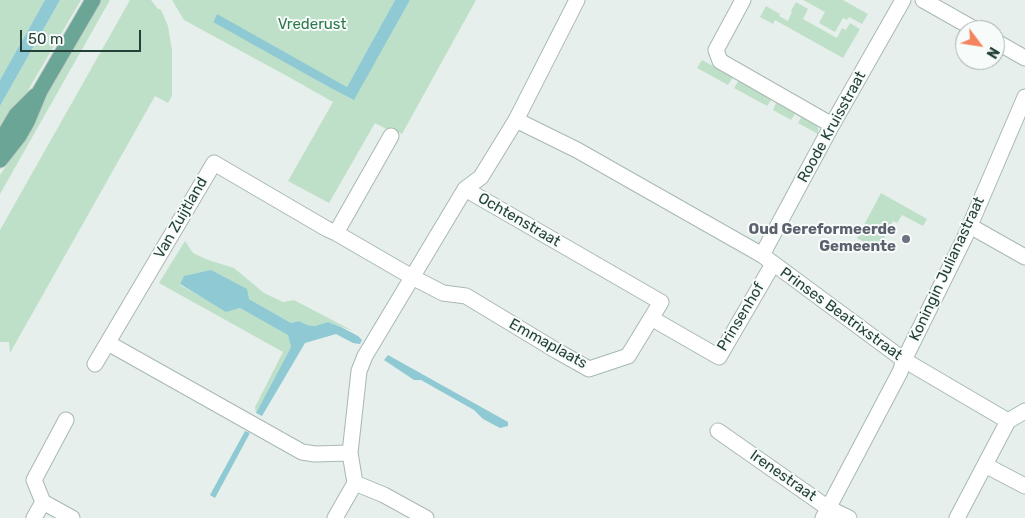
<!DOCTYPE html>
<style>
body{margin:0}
#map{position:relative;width:1025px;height:518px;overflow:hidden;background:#e6efeb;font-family:Rubik,sans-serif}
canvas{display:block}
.north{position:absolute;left:955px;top:20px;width:50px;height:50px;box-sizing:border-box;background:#f7fbf9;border:1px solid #a3b1ad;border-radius:50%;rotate:121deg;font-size:14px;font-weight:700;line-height:20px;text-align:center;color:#24423a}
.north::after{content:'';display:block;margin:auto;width:18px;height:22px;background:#f4845f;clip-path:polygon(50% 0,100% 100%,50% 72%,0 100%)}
.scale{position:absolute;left:20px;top:30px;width:121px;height:22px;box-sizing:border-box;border:2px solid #24423a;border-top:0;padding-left:6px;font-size:15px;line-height:18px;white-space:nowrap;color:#24423a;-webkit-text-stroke:4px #f7fbf9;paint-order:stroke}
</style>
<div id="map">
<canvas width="1025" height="518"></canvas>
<div class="north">N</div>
<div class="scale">50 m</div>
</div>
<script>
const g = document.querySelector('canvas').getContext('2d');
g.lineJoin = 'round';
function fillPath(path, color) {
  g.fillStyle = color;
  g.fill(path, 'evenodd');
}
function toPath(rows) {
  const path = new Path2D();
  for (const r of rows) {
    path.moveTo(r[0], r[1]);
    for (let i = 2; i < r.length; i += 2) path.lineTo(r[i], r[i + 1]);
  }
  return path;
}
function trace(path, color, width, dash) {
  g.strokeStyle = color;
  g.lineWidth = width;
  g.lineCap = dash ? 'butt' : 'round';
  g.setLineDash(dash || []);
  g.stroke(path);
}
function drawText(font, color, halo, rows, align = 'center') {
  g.font = font + ' Rubik,sans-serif';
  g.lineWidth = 4;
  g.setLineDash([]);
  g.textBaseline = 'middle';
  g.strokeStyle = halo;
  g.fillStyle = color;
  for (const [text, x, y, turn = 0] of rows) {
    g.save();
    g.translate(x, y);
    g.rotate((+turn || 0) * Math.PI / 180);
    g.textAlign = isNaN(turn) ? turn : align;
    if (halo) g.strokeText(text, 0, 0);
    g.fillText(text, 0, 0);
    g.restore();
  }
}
fillPath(toPath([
 [0,0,45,0,0,80],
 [60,0,81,0,27,92,11,114,0,135,0,106],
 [101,0,110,0,0,194,0,175,22,143,45,96],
 [130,0,151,0,157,8,161,10,168,26,172,50,172,96,168,103,155,96,10,353,9,342,0,342,0,230],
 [172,0,395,0,347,87,217,15,213,21,327,86,354,99,410,0,476,0,402,134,398,132,396,134,375,123,329,203,288,181,333,102,287,76,184,20],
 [803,0,843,0,868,14,862,24,849,17,847,20,843,18,835,32,819,23,825,12],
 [796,2,808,9,803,19,837,38,842,28,846,30,850,23,860,29,843,58,775,20,773,24,760,17,766,6,780,14,779,16,788,21,792,12,791,11],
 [702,60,733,77,728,85,697,68],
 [739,80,772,99,767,106,734,88],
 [777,101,814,122,818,128,818,134,798,123,801,118,795,114,791,120,773,110],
 [881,193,927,219,923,226,902,215,897,223,893,221,878,250,857,238],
 [185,241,193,253,208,260,234,268,264,293,283,302,294,300,353,331,328,322,315,326,307,325,299,321,291,323,249,299,184,276,180,285,226,311,240,308,288,334,291,347,256,413,255,407,283,352,159,283]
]), '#bfe0c8');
fillPath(toPath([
 [45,0,60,0,0,106,0,80],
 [395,0,410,0,354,100,327,86,213,22,217,14,347,87],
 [211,270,247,289,249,299,291,323,299,321,307,325,315,326,328,322,341,327,358,336,362,340,360,344,353,343,336,334,305,343,262,416,256,413,291,347,288,335,240,308,226,312,180,284,184,276],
 [388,355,508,422,508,426,500,428,483,419,474,410,421,380,414,380,384,360],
 [245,431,250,433,215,498,210,495]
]), '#8ec9d4');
const minor = toPath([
 [743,0,716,50,720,61,832,125],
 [923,0,976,30],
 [995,41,1025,58],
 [516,120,577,150,762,255,904,360,1008,421],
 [970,226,1025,257],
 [336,233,391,136],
 [762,255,832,125,903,0],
 [651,318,719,357,773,264],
 [108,343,302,452,315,454,350,453],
 [95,364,214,163,327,229,336,233,412,277,443,293,466,296,557,351,589,369,628,356,661,302,465,189],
 [66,420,34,480,43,502,72,518],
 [718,431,828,508,849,518],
 [985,465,1025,486],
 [34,518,43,502],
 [335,518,355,483],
 [426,518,384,495,355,483,350,453,359,371,365,356,465,189,481,177,516,120,577,0],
 [823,518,900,372,904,360,965,237,1025,97],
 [957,518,1008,421,1025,411]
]);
const major = toPath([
 [0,156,6,132,16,115,35,96],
 [0,160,19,136,27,122,40,91,93,0]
]);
trace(minor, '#a8b8b2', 17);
trace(major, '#c2cac8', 17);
trace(minor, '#fff', 15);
trace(major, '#6aa596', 15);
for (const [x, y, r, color] of [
 [906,239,5,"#6b7280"]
]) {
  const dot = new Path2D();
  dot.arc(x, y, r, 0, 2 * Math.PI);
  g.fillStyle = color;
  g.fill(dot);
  trace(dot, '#f7fbf9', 2);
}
drawText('15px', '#2d7a4b', '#f7fbf9', [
 ["Vrederust",312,25]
]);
drawText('15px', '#24423a', '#f7fbf9', [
 ["Roode Kruisstraat",832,127,-61],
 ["Van Zuijtland",181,218,-60],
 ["Ochtenstraat",519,220,30],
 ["Koningin Julianastraat",947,269,-65],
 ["Prinses Beatrixstraat",841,314,36],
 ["Prinsenhof",741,317,-59],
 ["Emmaplaats",548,344,29],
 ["Irenestraat",783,476,35]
]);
drawText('bold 15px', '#5b616d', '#f7fbf9', [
 ["Oud Gereformeerde",896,230],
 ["Gemeente",896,247]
], 'right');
</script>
